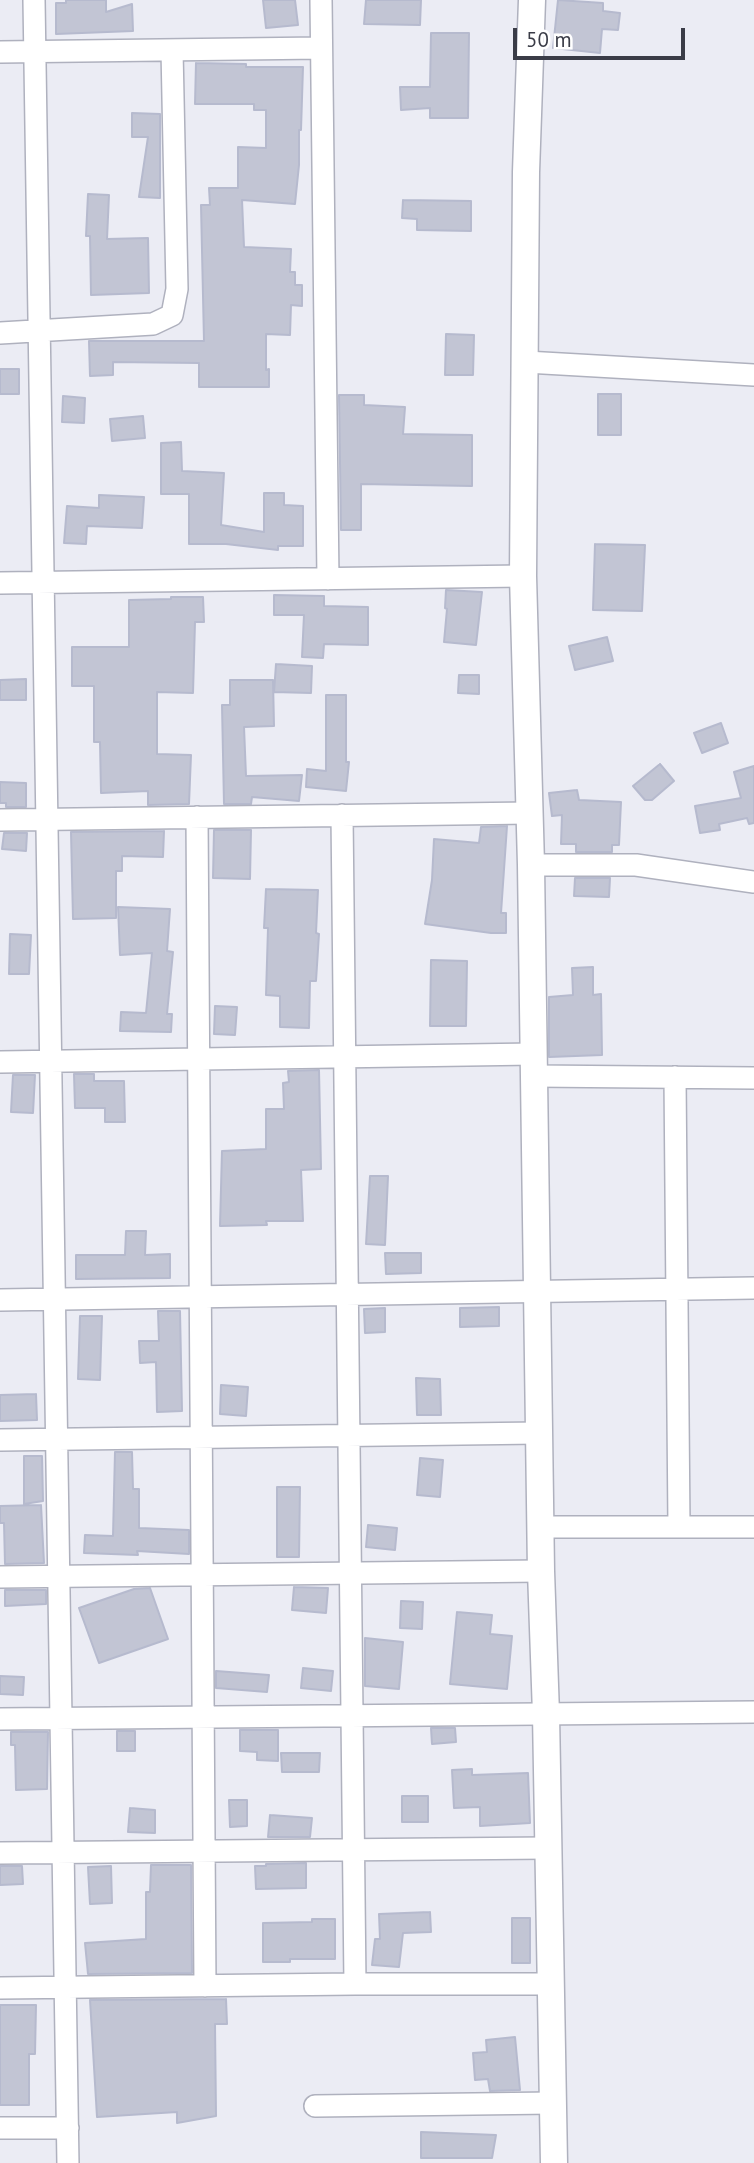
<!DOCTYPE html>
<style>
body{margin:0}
#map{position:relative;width:754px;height:2163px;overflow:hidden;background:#ebecf4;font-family:"PT Sans",sans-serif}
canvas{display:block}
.scale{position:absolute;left:513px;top:28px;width:172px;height:32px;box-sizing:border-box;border:4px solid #3a3c47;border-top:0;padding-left:9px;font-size:21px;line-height:24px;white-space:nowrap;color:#3a3c47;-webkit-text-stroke:5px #fff;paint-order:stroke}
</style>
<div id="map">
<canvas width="754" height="2163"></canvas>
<div class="scale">50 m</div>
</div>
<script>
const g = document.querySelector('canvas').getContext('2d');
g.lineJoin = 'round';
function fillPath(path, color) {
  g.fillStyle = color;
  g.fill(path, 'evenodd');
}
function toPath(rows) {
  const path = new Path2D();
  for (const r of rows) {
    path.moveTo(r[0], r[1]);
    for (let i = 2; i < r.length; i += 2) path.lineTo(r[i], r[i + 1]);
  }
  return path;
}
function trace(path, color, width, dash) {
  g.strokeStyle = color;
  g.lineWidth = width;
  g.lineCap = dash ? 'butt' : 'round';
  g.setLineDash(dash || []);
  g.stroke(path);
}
const building = toPath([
 [66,0,106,0,106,12,132,4,133,31,56,34,56,3,66,3,66,0],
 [263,0,295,0,298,25,266,28,263,0],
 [366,0,421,0,420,25,364,24,366,0],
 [558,0,603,3,603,11,620,13,618,30,602,29,600,53,553,48,558,0],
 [431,33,469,33,468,118,430,118,430,108,401,110,400,87,430,87,431,33],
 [196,63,246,64,246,67,303,67,301,130,299,130,299,165,295,204,242,200,244,247,291,249,290,272,295,272,295,285,302,285,302,306,291,305,290,335,266,334,266,370,269,369,269,387,199,387,199,363,113,362,113,375,90,376,89,341,204,341,201,205,210,205,209,188,238,188,238,147,266,148,266,110,254,110,254,104,195,104,196,63],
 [132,113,160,114,160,198,139,197,148,137,132,137,132,113],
 [88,194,109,195,107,239,148,238,149,293,91,295,90,236,86,236,88,194],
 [403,200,471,201,471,231,417,230,417,219,402,218,403,200],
 [446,334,474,335,473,375,445,375,446,334],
 [0,369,19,369,19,394,0,394,0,369],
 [598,394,621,394,621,435,598,435,598,394],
 [339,395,364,395,364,405,405,407,403,434,472,435,472,486,361,484,361,530,341,530,339,395],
 [63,396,85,398,84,423,62,422,63,396],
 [143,416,145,438,112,441,110,419,143,416],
 [181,442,182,471,224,473,221,525,264,532,264,493,284,493,284,505,303,506,303,546,278,546,278,550,226,544,189,544,189,494,161,494,161,443,181,442],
 [99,495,144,497,142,528,87,526,86,544,64,543,67,506,99,508,99,495],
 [595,544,645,545,642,611,593,610,595,544],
 [446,590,482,592,476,645,444,642,447,609,445,608,446,590],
 [274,595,324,596,324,606,368,607,368,645,324,644,323,658,302,657,304,615,274,615,274,595],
 [171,597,203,597,204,622,195,622,193,693,157,692,157,754,191,755,189,804,148,805,148,791,101,793,100,742,94,742,94,686,72,686,72,647,129,647,129,600,171,599,171,597],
 [607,637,613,661,575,670,569,646,607,637],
 [276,664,312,666,311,693,274,692,276,664],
 [459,675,479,675,479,694,458,693,459,675],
 [26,679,26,700,0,700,0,680,26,679],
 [230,680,273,680,274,726,244,727,246,776,302,775,299,801,252,797,251,804,224,804,222,705,230,705,230,680],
 [326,695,346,695,346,762,349,762,346,791,306,787,307,769,326,771,326,695],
 [721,723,728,743,702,753,694,733,721,723],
 [660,764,674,781,652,800,645,800,633,786,660,764],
 [754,766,754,823,749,824,747,818,719,824,720,830,700,833,695,806,741,798,734,772,754,766],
 [0,782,26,783,26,807,6,807,6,803,0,803,0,782],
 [577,790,579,800,621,802,619,845,612,845,612,852,576,852,576,844,561,844,562,815,552,816,549,793,577,790],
 [507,826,501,913,506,913,506,933,491,933,425,924,432,880,434,839,479,843,481,827,507,826],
 [214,830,251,830,250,879,213,878,214,830],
 [164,831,163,857,122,856,122,871,116,871,116,918,73,919,71,832,164,831],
 [4,833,27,833,26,851,2,849,4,833],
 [575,878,610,878,609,897,574,896,575,878],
 [266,889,318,890,316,933,319,934,316,981,310,981,309,1028,280,1027,280,996,266,995,268,928,264,928,266,889],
 [118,907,170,909,167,951,173,952,167,1014,172,1014,171,1032,120,1031,121,1012,146,1013,152,953,120,955,118,907],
 [10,934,31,935,29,974,9,974,10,934],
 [431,960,467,961,466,1026,430,1026,431,960],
 [593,967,593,995,601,994,602,1055,549,1057,549,997,573,995,572,968,593,967],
 [215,1006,237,1007,235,1035,214,1034,215,1006],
 [319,1070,321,1169,301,1170,303,1221,266,1221,267,1225,220,1226,222,1151,266,1149,266,1109,284,1109,283,1083,289,1082,288,1071,319,1070],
 [74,1074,94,1074,94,1081,124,1081,125,1122,105,1122,105,1108,75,1108,74,1074],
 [13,1075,35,1075,33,1113,11,1112,13,1075],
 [370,1176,388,1176,385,1245,366,1244,370,1176],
 [126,1231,146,1231,145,1255,170,1254,170,1278,76,1279,76,1255,125,1255,126,1231],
 [385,1253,421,1253,421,1273,386,1274,385,1253],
 [499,1307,499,1326,460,1327,460,1308,499,1307],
 [385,1308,385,1332,365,1333,364,1309,385,1308],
 [158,1311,180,1311,182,1411,157,1412,156,1362,140,1363,139,1341,159,1341,158,1311],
 [80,1316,102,1316,100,1380,78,1379,80,1316],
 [416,1378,440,1379,441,1415,417,1415,416,1378],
 [221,1385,248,1387,246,1416,220,1414,221,1385],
 [36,1394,37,1420,0,1421,0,1395,36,1394],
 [115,1452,132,1452,133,1489,139,1489,139,1528,189,1530,189,1554,137,1551,138,1555,84,1553,85,1535,113,1536,115,1452],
 [24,1456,42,1456,43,1501,24,1504,24,1456],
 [420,1458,443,1460,440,1497,417,1495,420,1458],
 [277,1487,300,1487,299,1557,277,1557,277,1487],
 [41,1505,44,1563,5,1564,4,1523,0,1523,0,1506,41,1505],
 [368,1525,397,1528,395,1550,366,1547,368,1525],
 [294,1587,328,1588,326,1613,292,1610,294,1587],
 [150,1588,168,1639,99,1663,79,1608,134,1589,150,1588],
 [5,1590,46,1590,46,1604,5,1606,5,1590],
 [401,1601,423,1602,422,1629,400,1628,401,1601],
 [457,1612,492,1615,490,1634,512,1636,507,1689,450,1684,457,1612],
 [365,1638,403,1642,399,1689,365,1686,365,1638],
 [303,1668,333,1671,331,1691,301,1688,303,1668],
 [216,1671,269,1675,267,1692,216,1688,216,1671],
 [0,1676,24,1677,23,1695,0,1694,0,1676],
 [431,1728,455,1728,456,1742,432,1744,431,1728],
 [240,1730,278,1730,278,1761,257,1760,257,1752,240,1751,240,1730],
 [117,1731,135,1731,135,1751,117,1751,117,1731],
 [11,1732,48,1732,47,1789,16,1790,15,1745,11,1745,11,1732],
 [281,1753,320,1753,319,1772,282,1772,281,1753],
 [472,1769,472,1775,528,1773,530,1823,480,1826,480,1807,454,1808,452,1770,472,1769],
 [402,1796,428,1796,428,1822,402,1822,402,1796],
 [229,1800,247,1800,247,1826,230,1827,229,1800],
 [130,1808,155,1810,155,1833,128,1832,130,1808],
 [270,1815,312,1818,310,1837,268,1837,270,1815],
 [306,1863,306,1888,256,1889,255,1866,266,1866,266,1864,306,1863],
 [151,1865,191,1865,192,1973,88,1974,85,1943,146,1939,146,1892,150,1892,151,1865],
 [0,1866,22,1866,23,1884,0,1885,0,1866],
 [111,1866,112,1903,90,1904,88,1867,111,1866],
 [430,1912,431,1932,403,1933,399,1967,372,1965,375,1939,380,1939,379,1914,430,1912],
 [512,1918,530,1918,530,1963,512,1963,512,1918],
 [312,1919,335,1919,335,1959,290,1959,290,1962,263,1962,263,1923,312,1922,312,1919],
 [226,1999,227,2024,215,2024,216,2116,177,2123,177,2112,97,2117,90,2000,226,1999],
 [0,2005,36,2005,35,2054,29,2054,29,2105,0,2105,0,2005],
 [515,2037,520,2090,490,2091,488,2079,475,2080,473,2053,487,2052,486,2040,515,2037],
 [421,2132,496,2135,492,2158,421,2158,421,2132]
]);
fillPath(building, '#c2c5d4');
trace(building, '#b6bace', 2);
const minor = toPath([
 [34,0,68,2163],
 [321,0,328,579],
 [0,52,321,48],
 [0,333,153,324,172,315,177,289,172,50],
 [526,362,754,375],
 [0,583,523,576],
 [342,815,355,1984],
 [197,817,205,1986],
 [0,820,530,813],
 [531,865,636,865,754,882],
 [0,1062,534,1054],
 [534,1076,754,1078],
 [675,1077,679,1527],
 [0,1300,754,1288],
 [0,1440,539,1433],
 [540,1527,754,1527],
 [0,1577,541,1571],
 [0,1719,754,1712],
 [0,1853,548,1848],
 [0,1988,355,1984,550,1984],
 [315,2106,553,2103],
 [0,2128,68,2128]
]);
const tertiary = toPath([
 [532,0,526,172,523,576,531,865,541,1571,546,1714,554,2163]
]);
trace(minor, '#afb1be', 24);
trace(tertiary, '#afb1be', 29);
trace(minor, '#fff', 21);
trace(tertiary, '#fff', 26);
</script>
